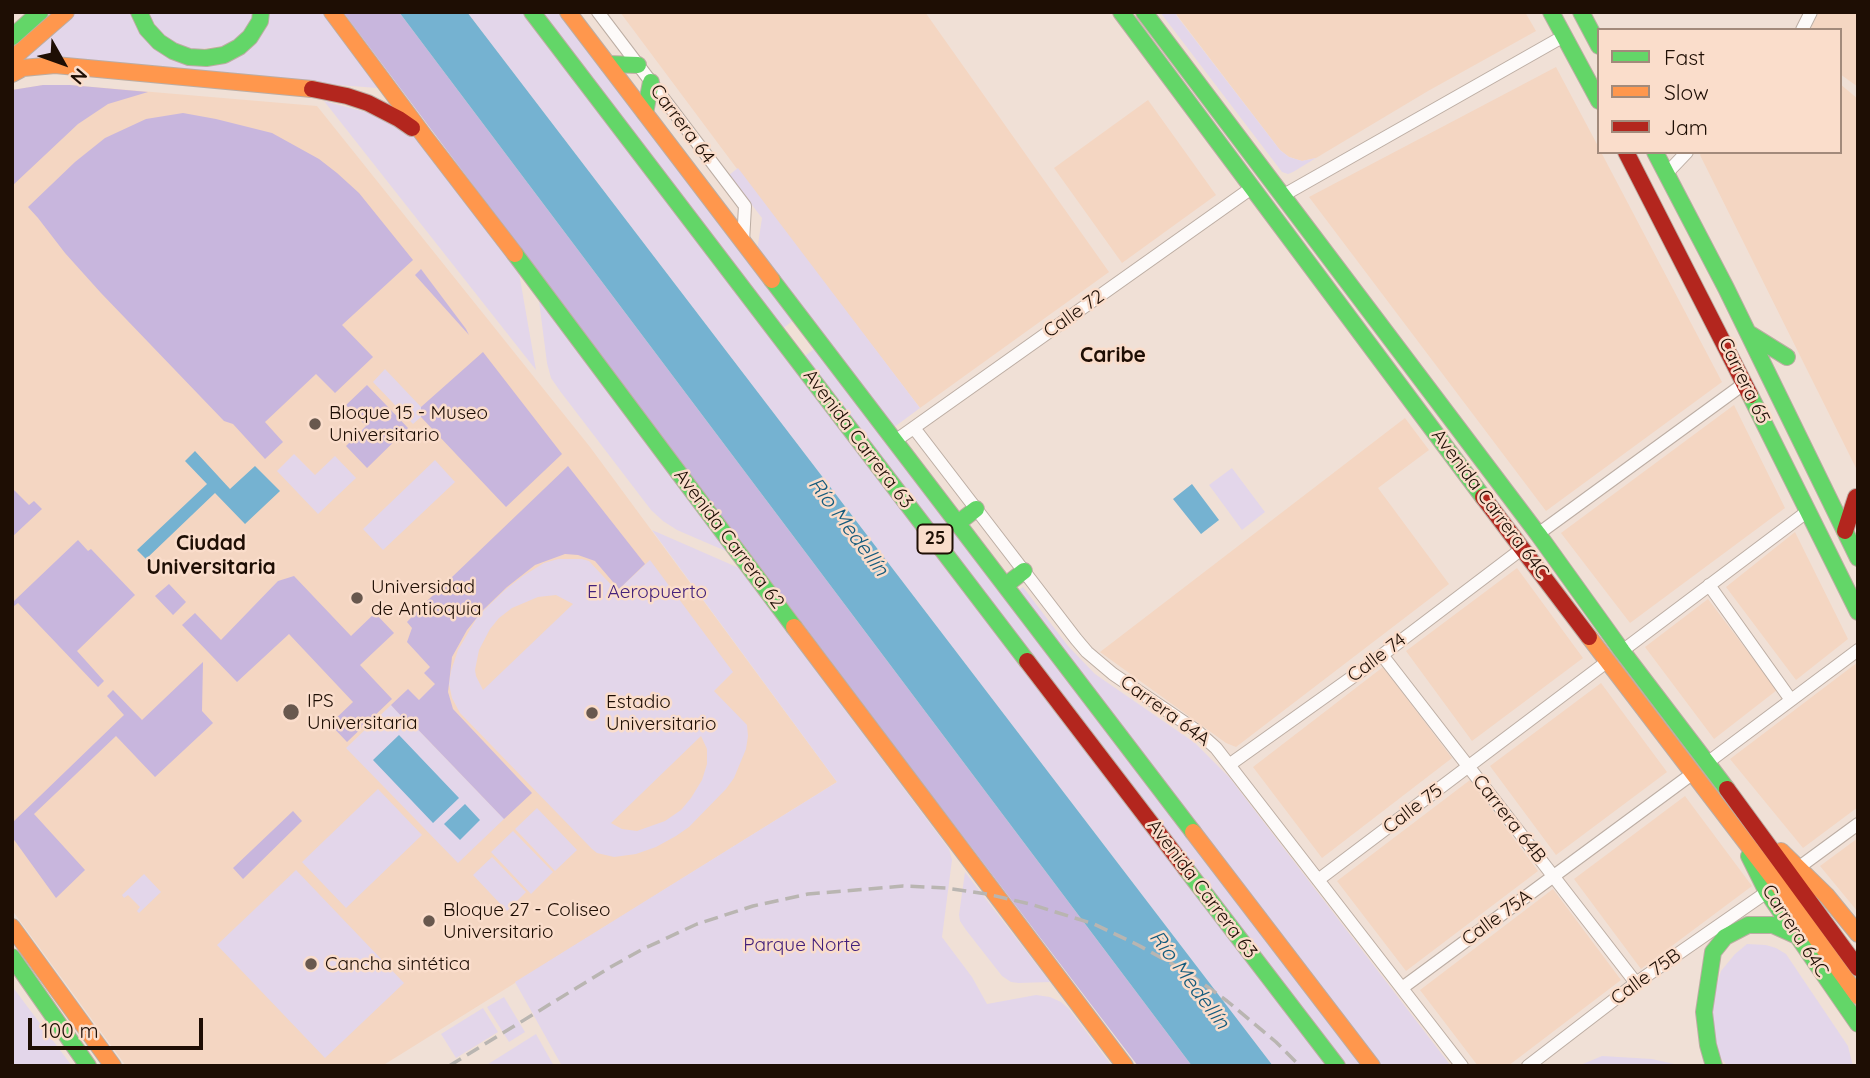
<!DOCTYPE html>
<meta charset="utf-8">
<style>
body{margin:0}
#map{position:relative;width:1870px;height:1078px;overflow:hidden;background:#f0e0d6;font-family:Quicksand,sans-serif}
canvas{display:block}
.frame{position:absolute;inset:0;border:14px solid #1e0e04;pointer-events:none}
.legend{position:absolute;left:1597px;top:28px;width:245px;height:126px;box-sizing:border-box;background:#faddcb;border:2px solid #a28a7b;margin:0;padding:9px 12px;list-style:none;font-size:21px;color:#1e0e04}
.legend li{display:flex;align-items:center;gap:14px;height:35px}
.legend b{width:35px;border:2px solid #a28a7b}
.north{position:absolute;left:28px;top:28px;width:70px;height:70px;-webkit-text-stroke:5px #faddcb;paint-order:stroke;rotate:130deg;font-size:19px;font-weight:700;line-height:28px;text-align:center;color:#1e0e04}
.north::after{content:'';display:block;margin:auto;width:24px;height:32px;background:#1e0e04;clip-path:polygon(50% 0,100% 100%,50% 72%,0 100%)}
.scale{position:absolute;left:28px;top:1018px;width:175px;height:32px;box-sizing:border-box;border:4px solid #1e0e04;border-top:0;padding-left:9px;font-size:21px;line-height:24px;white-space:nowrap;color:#1e0e04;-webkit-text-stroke:5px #faddcb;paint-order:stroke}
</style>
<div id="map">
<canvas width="1870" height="1078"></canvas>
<div class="frame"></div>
<ul class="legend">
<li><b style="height:9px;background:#63d668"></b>Fast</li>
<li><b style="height:9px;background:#ff974d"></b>Slow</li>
<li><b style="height:9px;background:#b3261e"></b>Jam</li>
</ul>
<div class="north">N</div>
<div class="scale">100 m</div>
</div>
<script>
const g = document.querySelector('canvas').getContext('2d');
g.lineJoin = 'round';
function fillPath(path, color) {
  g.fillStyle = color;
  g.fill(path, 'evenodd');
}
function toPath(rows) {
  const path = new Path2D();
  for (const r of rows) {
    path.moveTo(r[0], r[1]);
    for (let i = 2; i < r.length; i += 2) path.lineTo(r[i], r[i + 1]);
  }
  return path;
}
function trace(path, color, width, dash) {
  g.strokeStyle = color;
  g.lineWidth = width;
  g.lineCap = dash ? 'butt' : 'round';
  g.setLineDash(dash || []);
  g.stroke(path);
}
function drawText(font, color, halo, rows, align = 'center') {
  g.font = font + ' Quicksand,sans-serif';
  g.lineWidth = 5;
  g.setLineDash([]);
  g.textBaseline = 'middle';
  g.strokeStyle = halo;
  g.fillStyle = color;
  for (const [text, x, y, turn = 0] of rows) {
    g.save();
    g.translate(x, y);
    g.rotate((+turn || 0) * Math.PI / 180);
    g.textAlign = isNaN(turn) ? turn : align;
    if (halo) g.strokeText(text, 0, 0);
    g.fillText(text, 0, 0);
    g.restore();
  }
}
fillPath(toPath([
 [620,12,925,12,1109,272,920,408,773,217],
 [1179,12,1525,12,1536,31,1428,91,1316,158,1302,161,1289,157,1280,150,1176,14],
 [1819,12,1858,12,1858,87,1840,74,1840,30,1810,30],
 [1556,67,1599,148,1599,152,1601,152,1722,382,1546,511,1309,197],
 [1840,84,1858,99,1858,472,1700,155,1702,152,1840,152],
 [43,85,70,85,317,106,590,447,837,782,382,1066,126,1066,12,910,12,90],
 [1148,100,1216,195,1122,263,1054,168],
 [1734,405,1785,508,1630,623,1561,533],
 [1405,418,1429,450,1378,488,1449,584,1236,747,1226,743,1100,652],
 [1795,532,1848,639,1796,680,1726,587],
 [1517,568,1583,658,1472,741,1406,651],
 [1708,599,1777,690,1714,739,1645,647],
 [1858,662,1858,807,1803,848,1730,759],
 [1383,667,1452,758,1322,858,1253,767],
 [1601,683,1667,772,1556,855,1490,766],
 [1470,780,1538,871,1406,971,1337,881],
 [1685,796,1752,886,1641,969,1574,879],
 [1858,838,1858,912,1820,866],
 [1553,889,1621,980,1508,1066,1478,1066,1420,990]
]), '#f4d6c2');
fillPath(toPath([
 [73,12,133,12,201,65,270,12,322,12,378,88,47,64,12,67],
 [147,12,257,12,256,19,229,45,192,50,163,37],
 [467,12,524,12,1329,1066,1273,1066],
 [539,12,557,12,794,320,782,329],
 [1160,12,1179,12,1176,15,1280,150,1289,157,1302,161,1316,158,1293,172,1288,174,1282,172],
 [324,101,381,116,415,135,519,273,536,370],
 [738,168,920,408,893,428,757,251,762,218,729,175],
 [539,301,728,552,677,530,663,521,651,510,560,391,551,378,547,363],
 [814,349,1365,1066,1347,1066,805,356],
 [385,369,421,407,421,417,413,424,373,382],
 [294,454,315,475,335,456,356,478,318,514,277,471],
 [435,460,455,482,383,550,363,529],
 [1232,468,1265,512,1242,530,1209,485],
 [652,530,739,568,949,849,952,860,942,937,972,977,987,1004,1036,995,1050,997,1061,1002,1069,1009,1112,1066,562,1066,515,982,837,782],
 [558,559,582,559,589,561,617,591,650,560,733,672,714,691,747,725,748,736,746,749,734,778,726,789,689,827,676,836,656,847,636,854,614,857,597,853,592,849,460,713,452,698,449,684,451,671,458,650,478,616,505,590,523,576,544,563],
 [556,595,573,604,483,690,476,676,475,670,479,650,490,629,499,618,512,608,538,597],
 [701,736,707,749,707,764,702,780,691,798,681,810,665,821,637,831,622,829,611,823],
 [1023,587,1068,646,1095,674,1195,743,1229,777,1451,1066,1381,1066,1016,592],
 [391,705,403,718,405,716,504,819,458,863,346,748],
 [378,789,422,835,346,908,302,862],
 [537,808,577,850,555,871,515,829],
 [513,831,553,872,531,894,491,852],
 [492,857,526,892,507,911,473,875],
 [296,870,404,983,325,1058,217,945],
 [965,872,1050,982,1019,983,1011,982,1002,976,966,930,960,921,959,915],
 [144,874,161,892,139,913,137,911,140,907,128,895,124,898,122,895],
 [1747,944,1766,945,1776,948,1786,954,1848,1046,1853,1066,1727,1066,1713,1047,1712,1001,1721,971,1735,954],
 [12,986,72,1066,12,1066],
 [504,997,525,1032,509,1042,487,1007],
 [483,1008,498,1032,456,1058,441,1034],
 [536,1034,554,1066,485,1066],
 [1602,1056,1652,1059,1683,1066,1578,1066]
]), '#e3d6ea');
fillPath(toPath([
 [343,12,399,12,1192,1066,1138,1066,920,780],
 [43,85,70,85,148,92,108,104,78,124,12,186,12,90],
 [183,113,216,119,272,133,319,159,337,173,359,193,413,260,342,325,373,357,335,393,316,374,265,422,283,442,265,459,233,424,224,421,101,293,65,253,38,218,28,207,75,162,105,138,146,119],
 [421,269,466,329,469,335,415,275],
 [483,352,562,454,506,507,421,417,421,407],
 [367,385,408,428,367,468,346,446,366,426,346,405],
 [568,466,645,564,619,589,595,561,578,555,565,554,535,565,507,587,483,610,467,630,452,657,448,692,453,709,532,793,504,819,406,717,403,718,391,705,408,689,419,700,435,684,424,673,430,667,407,642,412,628,407,622,427,601],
 [12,488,29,505,34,501,42,509,12,537],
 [78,540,88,551,91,549,135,595,77,651,104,681,98,687,18,603,14,606,12,605,12,600,14,601],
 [294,576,351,636,375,613,394,633,360,665,392,699,347,742,330,724,353,702,289,634,237,682,182,625,195,613,221,640,278,581],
 [169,584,186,602,173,615,155,596],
 [203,662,202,711,213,723,155,777,116,736,34,814,85,870,56,898,12,837,12,823,124,715,107,696,113,690,142,720],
 [293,811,302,821,243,879,233,868]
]), '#c8b6dd');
fillPath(toPath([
 [399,12,467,12,1273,1066,1192,1066],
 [195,451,230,489,255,466,280,491,245,524,215,493,146,559,137,550,207,484,185,461],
 [1192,484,1219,520,1201,534,1173,499],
 [399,735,459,798,433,823,373,760],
 [465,804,480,820,460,840,444,824]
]), '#75b2d1');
const street = toPath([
 [598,12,745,206,743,242],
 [1802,30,1811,12],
 [1666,174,1687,152],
 [1282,196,1564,36],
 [914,428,1076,639,1087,652,1113,674,1197,731,1216,748,1462,1066],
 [895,441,1253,187],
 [1538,534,1745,383],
 [1709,585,1791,700],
 [1622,651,1808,511],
 [1382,655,1636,983],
 [1707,763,1858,650],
 [1229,765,1365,668,1523,548],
 [1798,868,1858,824],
 [1318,880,1608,661],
 [1402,988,1692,774],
 [1528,1066,1636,983,1767,892]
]);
const fast = toPath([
 [139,12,147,29,159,42,173,51,189,57,206,58,224,55,239,47,250,37,260,21,261,12],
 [532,12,1027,661],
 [1121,12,1483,497],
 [1144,12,1538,534,1622,651,1727,789],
 [1551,12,1599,101],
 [1581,12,1599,46],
 [12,37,40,12],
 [608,64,638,65],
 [645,113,651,82],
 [1655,152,1726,288,1858,558],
 [515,254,794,627],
 [772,280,1193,832],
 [1750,334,1787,357],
 [1750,395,1858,612],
 [958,523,976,509],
 [1006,585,1024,571],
 [1749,856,1767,892,1858,1024],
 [1186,869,1337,1066],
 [12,957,88,1066],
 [1714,1066,1708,1045,1704,1012,1713,952,1725,937,1748,925,1773,925,1795,935]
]);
const slow = toPath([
 [332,12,425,137,515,254],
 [568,12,772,280],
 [12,59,66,12],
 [12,74,23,68,55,65,312,89],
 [794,627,1125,1066],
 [1589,637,1776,882,1858,996],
 [1193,832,1372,1066],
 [1781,851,1827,896,1858,934],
 [12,927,113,1066]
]);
const jam = toPath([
 [312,89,347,96,368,103,399,119,412,128],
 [1626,152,1750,395],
 [1483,497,1589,637],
 [1845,531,1856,497],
 [1027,661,1186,869],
 [1727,789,1858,968]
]);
trace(street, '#bcada3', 14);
trace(fast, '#bcada3', 18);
trace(slow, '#bcada3', 18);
trace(jam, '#bcada3', 18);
trace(street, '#fdfaf9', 12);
trace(fast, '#63d668', 16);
trace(slow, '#ff974d', 16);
trace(jam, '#b3261e', 16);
trace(toPath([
 [449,1066,609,968,641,950,697,924,753,906,808,894,903,886,946,888,987,894,1030,904,1094,924,1138,945,1187,972,1227,1001,1276,1042,1300,1066]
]), '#b9b5b1', 3.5, [14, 7]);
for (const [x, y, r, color] of [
 [315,424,7,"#68584e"],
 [357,598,7,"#68584e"],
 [291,712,9,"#68584e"],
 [592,713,7,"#68584e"],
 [429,921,7,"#68584e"],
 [311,964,7,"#68584e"]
]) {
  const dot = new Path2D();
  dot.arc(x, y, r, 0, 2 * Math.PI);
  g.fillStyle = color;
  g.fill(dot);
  trace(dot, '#faddcb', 2.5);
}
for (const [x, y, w] of [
 [935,539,35]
]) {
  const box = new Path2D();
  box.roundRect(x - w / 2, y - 14.5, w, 29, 5);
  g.fillStyle = '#faddcb';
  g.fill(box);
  trace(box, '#1e0e04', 2);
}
drawText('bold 18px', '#1e0e04', null, [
 ["25",935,539]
]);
drawText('19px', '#1e0e04', '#faddcb', [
 ["Carrera 64",682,124,53],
 ["Calle 72",1074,314,-35],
 ["Carrera 65",1744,381,64],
 ["Avenida Carrera 63",858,439,53],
 ["Avenida Carrera 64C",1490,504,53],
 ["Avenida Carrera 62",729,539,53],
 ["Calle 74",1377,658,-37],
 ["Carrera 64A",1165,711,36],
 ["Calle 75",1413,809,-37],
 ["Carrera 64B",1509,819,52],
 ["Avenida Carrera 63",1202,889,53],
 ["Calle 75A",1497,918,-36],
 ["Carrera 64C",1795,931,57],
 ["Calle 75B",1646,977,-36]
]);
drawText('19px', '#1e0e04', '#faddcb', [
 ["Bloque 15 - Museo",329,413],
 ["Universitario",329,435],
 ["Universidad",371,587],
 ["de Antioquia",371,609],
 ["IPS",307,701],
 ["Universitaria",307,723],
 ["Estadio",606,702],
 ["Universitario",606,724],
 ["Bloque 27 - Coliseo",443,910],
 ["Universitario",443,932],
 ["Cancha sintética",325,964]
], 'left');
drawText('19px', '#43217b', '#faddcb', [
 ["El Aeropuerto",647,592],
 ["Parque Norte",802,945]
]);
drawText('bold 21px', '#1e0e04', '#faddcb', [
 ["Caribe",1113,356],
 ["Ciudad",211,544],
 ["Universitaria",211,568]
]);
drawText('italic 21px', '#145b7d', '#faddcb', [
 ["Río Medellín",848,527,53],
 ["Río Medellín",1189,980,53]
]);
</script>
